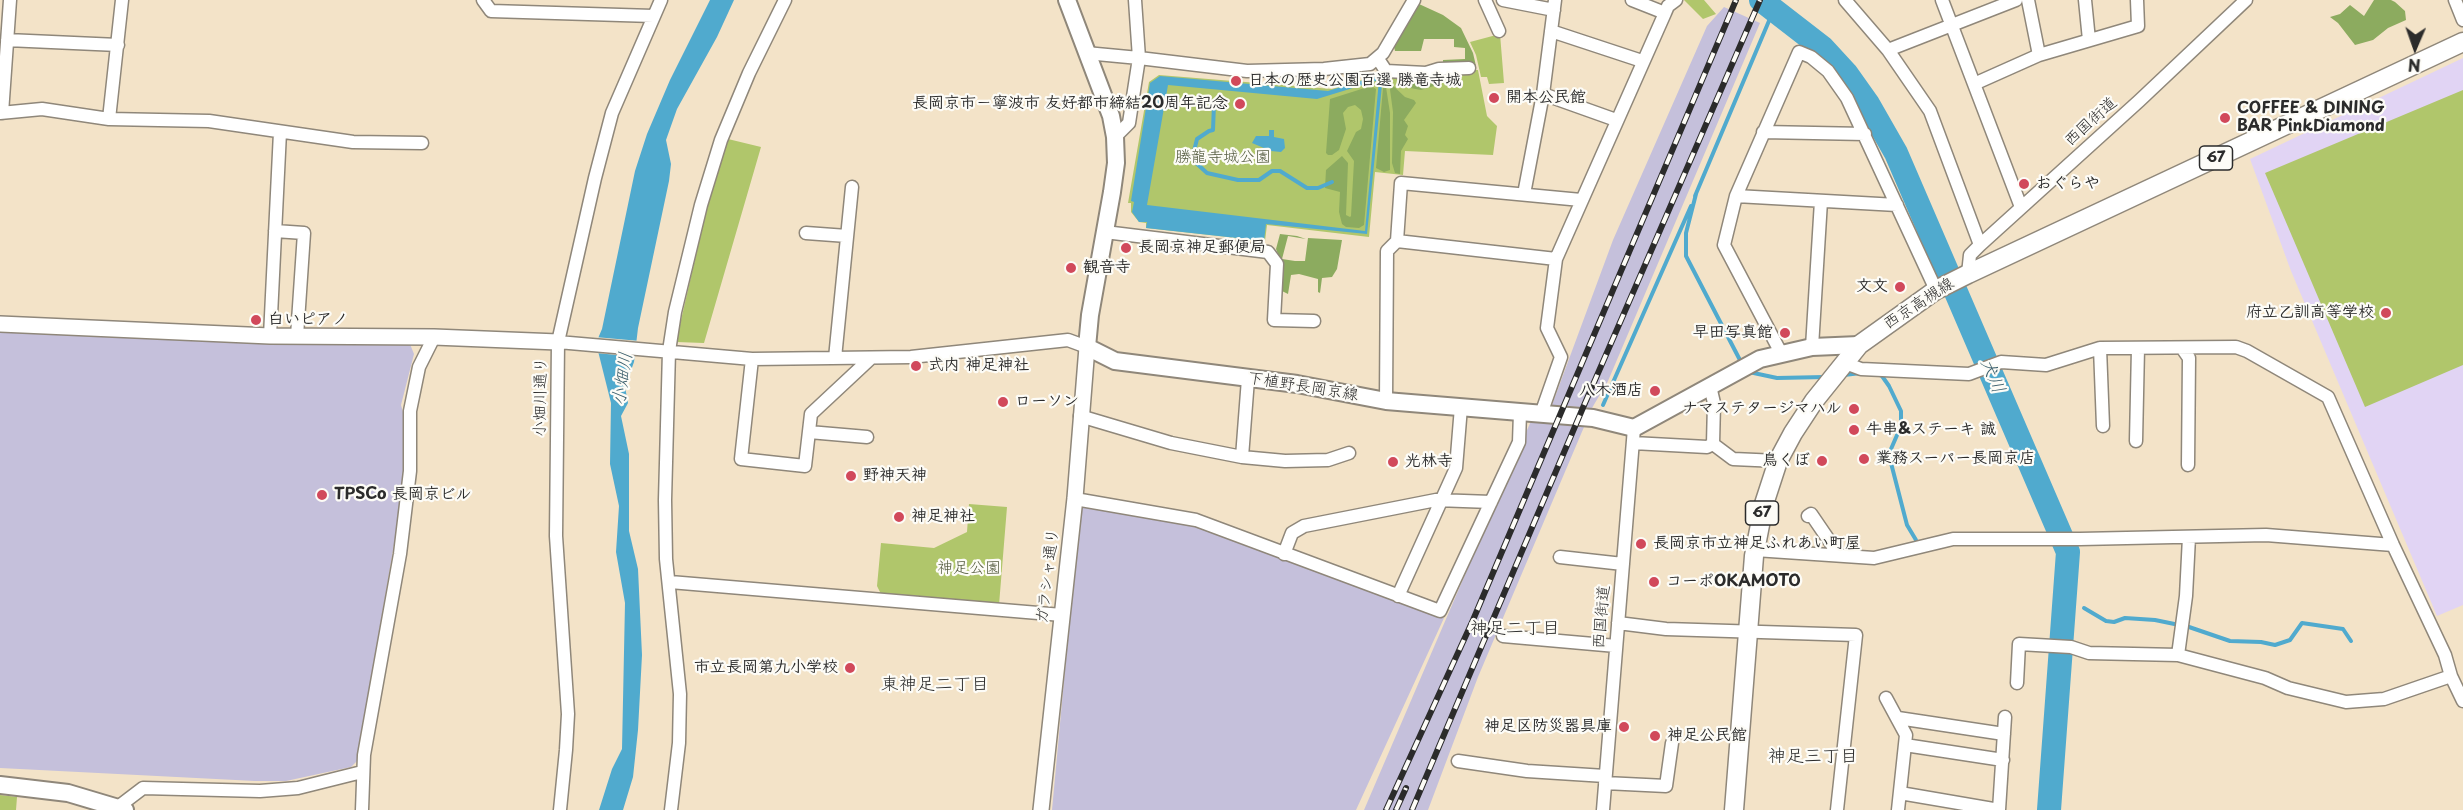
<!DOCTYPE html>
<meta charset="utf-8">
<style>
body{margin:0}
#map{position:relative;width:2463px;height:810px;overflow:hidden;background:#f3e3c8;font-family:"Playpen Sans",sans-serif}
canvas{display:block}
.north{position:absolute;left:2385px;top:18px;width:60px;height:60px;-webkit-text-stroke:4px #fdfcf7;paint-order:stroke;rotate:182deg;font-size:16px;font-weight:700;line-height:24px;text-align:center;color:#2b2b2b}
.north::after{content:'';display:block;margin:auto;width:21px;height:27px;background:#2b2b2b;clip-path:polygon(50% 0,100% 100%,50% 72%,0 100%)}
</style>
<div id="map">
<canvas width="2463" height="810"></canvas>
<div class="north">N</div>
</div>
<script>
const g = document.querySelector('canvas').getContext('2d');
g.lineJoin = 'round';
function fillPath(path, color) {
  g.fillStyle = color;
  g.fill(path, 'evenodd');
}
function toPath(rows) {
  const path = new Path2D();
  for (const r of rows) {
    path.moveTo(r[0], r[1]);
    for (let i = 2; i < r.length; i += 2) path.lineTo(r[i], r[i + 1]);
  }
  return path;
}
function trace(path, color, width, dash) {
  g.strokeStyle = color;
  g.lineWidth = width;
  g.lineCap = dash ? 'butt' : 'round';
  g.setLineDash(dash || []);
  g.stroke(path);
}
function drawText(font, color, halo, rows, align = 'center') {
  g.font = font + ' "Playpen Sans","Klee One",sans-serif';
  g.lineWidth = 4.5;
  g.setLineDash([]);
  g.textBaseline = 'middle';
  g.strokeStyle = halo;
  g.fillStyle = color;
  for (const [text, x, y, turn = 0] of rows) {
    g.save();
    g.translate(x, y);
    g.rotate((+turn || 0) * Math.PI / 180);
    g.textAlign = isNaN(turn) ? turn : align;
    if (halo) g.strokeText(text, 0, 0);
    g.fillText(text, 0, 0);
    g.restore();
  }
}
fillPath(toPath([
 [2463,58,2463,605,2437,616,2291,271,2250,159]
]), '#e1d4f4');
fillPath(toPath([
 [1724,7,1760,23,1608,381,1592,408,1552,405,1613,240,1707,26],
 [0,329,258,343,410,344,414,354,401,405,406,423,406,474,357,761,351,767,286,781,255,781,0,768],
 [1531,421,1584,427,1478,677,1428,810,1364,810],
 [1086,504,1194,525,1444,618,1356,810,1052,810,1080,508]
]), '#c5c0db');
fillPath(toPath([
 [1684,0,1704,0,1716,14,1703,19],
 [1500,34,1504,83,1489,84,1487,77,1481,77,1476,55,1470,42],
 [1469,70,1478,70,1487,116,1497,126,1493,155,1405,151,1403,175,1375,172,1369,237,1267,225,1265,241,1146,228,1146,223,1139,222,1131,212,1131,203,1128,203,1149,82,1159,75,1332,89,1380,74,1425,78],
 [2463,90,2463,365,2365,407,2265,173],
 [728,139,761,147,704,343,676,342,706,211],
 [969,504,1007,507,999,605,882,596,877,586,881,543,934,548,967,532],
 [0,795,17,797,16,810,0,810]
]), '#b0c66b');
fillPath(toPath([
 [2374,0,2391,0,2395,2,2405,11,2406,20,2388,28,2373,40,2355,45,2338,23,2330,17,2340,14,2350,5,2364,16],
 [1419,4,1443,15,1461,28,1473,53,1476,66,1443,65,1443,60,1465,59,1465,48,1454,47,1454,39,1424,39,1421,51,1395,51,1394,47],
 [1456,72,1459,75,1455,81,1444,79,1437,85,1421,90,1405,87,1395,78,1425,79],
 [1389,82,1405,97,1414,100,1416,103,1404,120,1408,126,1405,135,1408,139,1401,151,1400,174,1395,173,1392,163,1393,112],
 [1371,86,1376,89,1364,225,1359,228,1346,227,1342,224,1339,212,1340,192,1325,188,1326,170,1342,156,1348,163,1346,215,1350,217,1351,216,1354,161,1347,151,1356,132,1361,129,1363,119,1361,110,1355,105,1348,107,1343,113,1346,129,1339,150,1332,155,1328,155,1326,153,1330,99],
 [1386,87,1390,113,1390,170,1384,172,1376,168,1383,88],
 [1280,234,1297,236,1306,239,1288,236,1282,259,1295,261,1305,261,1308,238,1342,240,1337,269,1332,277,1322,278,1320,293,1318,292,1318,279,1299,274,1291,275,1288,294,1282,291,1282,264,1276,249]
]), '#8cab5f');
fillPath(toPath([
 [710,0,734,0,717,37,677,109,666,140,671,164,669,181,638,328,634,362,625,387,628,403,621,416,629,454,629,531,638,569,642,655,638,730,633,777,623,810,599,810,612,769,622,749,625,603,616,552,619,506,610,464,611,403,596,343,602,329,635,171,647,134,670,80],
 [1380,75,1383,75,1367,234,1266,224,1264,241,1146,228,1147,222,1139,222,1132,212,1134,202,1131,201,1150,83,1160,76,1328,91],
 [1379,80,1365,231,1147,205,1168,85,1317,99],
 [1269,130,1274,130,1274,137,1284,139,1285,148,1281,152,1271,151,1252,143,1256,136,1269,136]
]), '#50aace');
fillPath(toPath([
 [595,337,640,341,638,357,596,353,593,343]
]), '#f3e3c8');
trace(toPath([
 [1214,104,1213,130,1209,131,1197,139,1194,151,1195,162,1207,173,1238,180,1259,180,1272,171,1280,171,1307,188,1318,188,1332,182],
 [1696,194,1686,233,1686,256,1742,364],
 [1695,196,1774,9],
 [1749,372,1777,378,1825,377],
 [1877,374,1882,376,1889,386,1901,411,1901,426,1891,449,1891,463,1907,525,1916,540],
 [1844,375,1861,373],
 [1603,405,1691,206],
 [2084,608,2106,621,2114,622,2125,618,2155,620,2189,627,2230,641,2261,642,2275,645,2290,640,2302,623,2343,629,2351,641]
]), '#50aace', 4);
trace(toPath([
 [1761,0,1823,48,1846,73,1868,104,1896,153,2068,552,2049,810]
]), '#50aace', 24);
const minor = toPath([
 [483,0,491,11,653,16],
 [1135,0,1139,58,1247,71,1324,69,1370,64,1383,53,1414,0],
 [1485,0,1499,31],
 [1503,0,1554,10],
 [1845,0,1888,50,1930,111,1980,245],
 [1942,0,2021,207],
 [2028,0,2039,55],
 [2085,0,2089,40],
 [2455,0,2463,20],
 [1665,13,1668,6,1676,0],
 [1551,31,1642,61],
 [7,40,118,45],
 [1888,50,2016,0],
 [1086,53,1139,58,1129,123,1115,137],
 [1378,59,1386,71,1426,73,1439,69,1469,68],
 [1974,84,2039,55,2138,26,2137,0],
 [1543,94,1616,120],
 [0,113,42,109,109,119,209,121,353,142,422,143],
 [2,113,10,0],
 [109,119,122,0],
 [1763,132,1865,134],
 [1524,194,1543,94,1555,0],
 [1736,196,1897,205],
 [275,231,304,233,297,336],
 [1105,232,1268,252,1277,264,1274,320,1314,321],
 [806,233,847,236],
 [1397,241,1556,259],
 [1968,274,1970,255,1980,245,2139,101,2246,0],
 [270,336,280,132],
 [558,342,752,359,911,357,1068,340,1087,347],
 [1812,347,1821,201],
 [2100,348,2103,426],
 [2182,348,2189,358,2188,465],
 [1781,353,1724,245,1736,196,1799,52,1811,57,1828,71,1847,98,1936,290],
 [835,358,852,187],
 [752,359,741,459,805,466,811,414,871,358],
 [1845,363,1861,369,1969,374,2001,362,2046,365,2100,348,2236,347,2247,351,2328,397,2393,545,2445,655,2451,676,2463,701],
 [1710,386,1714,403,1713,444,1733,459,1778,461],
 [1386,401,1387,251,1397,241,1401,183,1581,200],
 [1541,414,1561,357,1547,328,1556,259,1665,13,1632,0],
 [1080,416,1171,443,1242,457,1285,461,1328,460,1349,453],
 [809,432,867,437],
 [2136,441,2138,348],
 [1633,443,1707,447,1713,444],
 [1242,457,1248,379],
 [1075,499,1196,520,1440,611,1519,442,1520,413],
 [1808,516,1811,514,1839,555],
 [1755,550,1874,558,1953,539,2080,539,2266,535,2393,545],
 [1284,554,1292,533,1304,526,1436,500,1491,502],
 [1560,557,1623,564],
 [670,582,1062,615],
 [1398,596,1456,468,1461,407],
 [1618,623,1666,629,1856,635,1837,810],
 [1503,636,1616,646],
 [2178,655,2186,596,2189,537],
 [2017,683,2019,644,2071,647,2089,653,2178,655,2265,678,2288,688,2346,702,2384,699,2451,676],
 [1886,698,1906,735,1898,810],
 [1898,718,2004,734],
 [1905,745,2003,760],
 [1458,761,1527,771,1605,776],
 [1605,783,1666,786,1672,743],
 [1900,793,1999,810],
 [118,807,143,788,260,791,298,788,362,772],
 [362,810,364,755,400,554,410,471,410,411,419,367,434,337],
 [560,810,566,750,568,714,556,536,558,342,595,178,612,113,661,0],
 [671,810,679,743,680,694,666,559,665,500,669,351,675,312,701,205,721,140,749,73,785,0],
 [1603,810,1634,428],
 [1999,810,2005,717]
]);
const tertiary = toPath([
 [0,324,270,336,434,337,558,342],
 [1041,810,1075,498,1087,347]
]);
const secondary = toPath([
 [1067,0,1111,116,1115,137,1116,163,1112,192,1090,315,1087,347,1115,361,1297,384,1386,401,1593,418,1634,428,1760,359,1812,347,1859,345],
 [0,785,68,793,125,810]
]);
const primary = toPath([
 [1734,810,1754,556,1764,504,1778,461,1793,433,1814,401,1859,345,1936,290,1968,274,2463,42]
]);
trace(minor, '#8f877a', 15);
trace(tertiary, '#8f877a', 18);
trace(secondary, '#8f877a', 20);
trace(primary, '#8f877a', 21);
trace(minor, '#fff', 12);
trace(tertiary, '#fff', 15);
trace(secondary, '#fff', 16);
trace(primary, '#fff', 18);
const rail = toPath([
 [1386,810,1473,620,1736,0],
 [1396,810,1406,788],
 [1412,810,1582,410,1760,0]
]);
trace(rail, '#2b2b2b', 6);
trace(rail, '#fdfcf7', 4, [11]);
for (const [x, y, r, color] of [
 [1236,81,6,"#d1495b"],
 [1494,98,6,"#d1495b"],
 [1240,104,6,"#d1495b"],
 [2225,118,6,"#d1495b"],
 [2024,184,6,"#d1495b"],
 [1126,248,6,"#d1495b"],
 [1071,268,6,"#d1495b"],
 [1900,287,6,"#d1495b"],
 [2386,313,6,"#d1495b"],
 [256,320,6,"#d1495b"],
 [1785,333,6,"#d1495b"],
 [916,366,6,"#d1495b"],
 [1655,391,6,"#d1495b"],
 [1003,402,6,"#d1495b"],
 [1854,409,6,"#d1495b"],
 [1854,430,6,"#d1495b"],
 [1864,459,6,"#d1495b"],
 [1822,461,6,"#d1495b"],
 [1393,462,6,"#d1495b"],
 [851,476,6,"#d1495b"],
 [322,495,6,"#d1495b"],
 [899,517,6,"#d1495b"],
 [1641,544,6,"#d1495b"],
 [1654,582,6,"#d1495b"],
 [850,668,6,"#d1495b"],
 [1624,727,6,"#d1495b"],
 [1655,736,6,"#d1495b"]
]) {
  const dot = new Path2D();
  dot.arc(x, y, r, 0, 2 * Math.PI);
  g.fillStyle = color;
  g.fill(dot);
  trace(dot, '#fdfcf7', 2);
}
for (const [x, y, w] of [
 [2216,158,33],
 [1762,513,33]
]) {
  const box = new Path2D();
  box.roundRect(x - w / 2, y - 12, w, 24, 4.5);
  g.fillStyle = '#fdfcf7';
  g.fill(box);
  trace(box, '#2b2b2b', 1.5);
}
drawText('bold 15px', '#2b2b2b', null, [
 ["67",2216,158],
 ["67",1762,513]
]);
drawText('bold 16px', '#2b2b2b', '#fdfcf7', [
 ["日本の歴史公園百選 勝竜寺城",1248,81],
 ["開本公民館",1506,98],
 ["長岡京市－寧波市 友好都市締結20周年記念",1228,104,"right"],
 ["COFFEE & DINING",2237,109],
 ["BAR PinkDiamond",2237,127],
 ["おぐらや",2036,184],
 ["長岡京神足郵便局",1138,248],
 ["観音寺",1083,268],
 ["文文",1888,287,"right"],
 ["府立乙訓高等学校",2374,313,"right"],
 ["白いピアノ",268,320],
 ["早田写真館",1773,333,"right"],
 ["式内 神足神社",928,366],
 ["八木酒店",1643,391,"right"],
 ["ローソン",1015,402],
 ["ナマステタージマハル",1842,409,"right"],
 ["牛串&ステーキ 誠",1866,430],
 ["業務スーパー長岡京店",1876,459],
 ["鳥くぼ",1810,461,"right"],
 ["光林寺",1405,462],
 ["野神天神",863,476],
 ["TPSCo 長岡京ビル",334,495],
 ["神足神社",911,517],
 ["長岡京市立神足ふれあい町屋",1653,544],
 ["コーポOKAMOTO",1666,582],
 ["市立長岡第九小学校",838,668,"right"],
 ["神足区防災器具庫",1612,727,"right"],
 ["神足公民館",1667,736]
], 'left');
drawText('16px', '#2b2b2b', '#fdfcf7', [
 ["西国街道",2091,122,-42],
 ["西京高槻線",1919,304,-33],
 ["下植野長岡京線",1303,387,9],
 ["小畑川通り",541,397,-89],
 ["ガラシャ通り",1048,576,-83],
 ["西国街道",1602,617,-85]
]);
drawText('16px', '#535a3e', '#fdfcf7', [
 ["勝龍寺城公園",1223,158],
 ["神足公園",969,569]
]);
drawText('italic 18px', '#3a5e6c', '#fdfcf7', [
 ["犬川",1992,376,67],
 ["小畑川",623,379,-82]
]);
drawText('18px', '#2b2b2b', '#fdfcf7', [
 ["神足二丁目",1515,629],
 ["東神足二丁目",935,685],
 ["神足三丁目",1813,757]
]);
</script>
